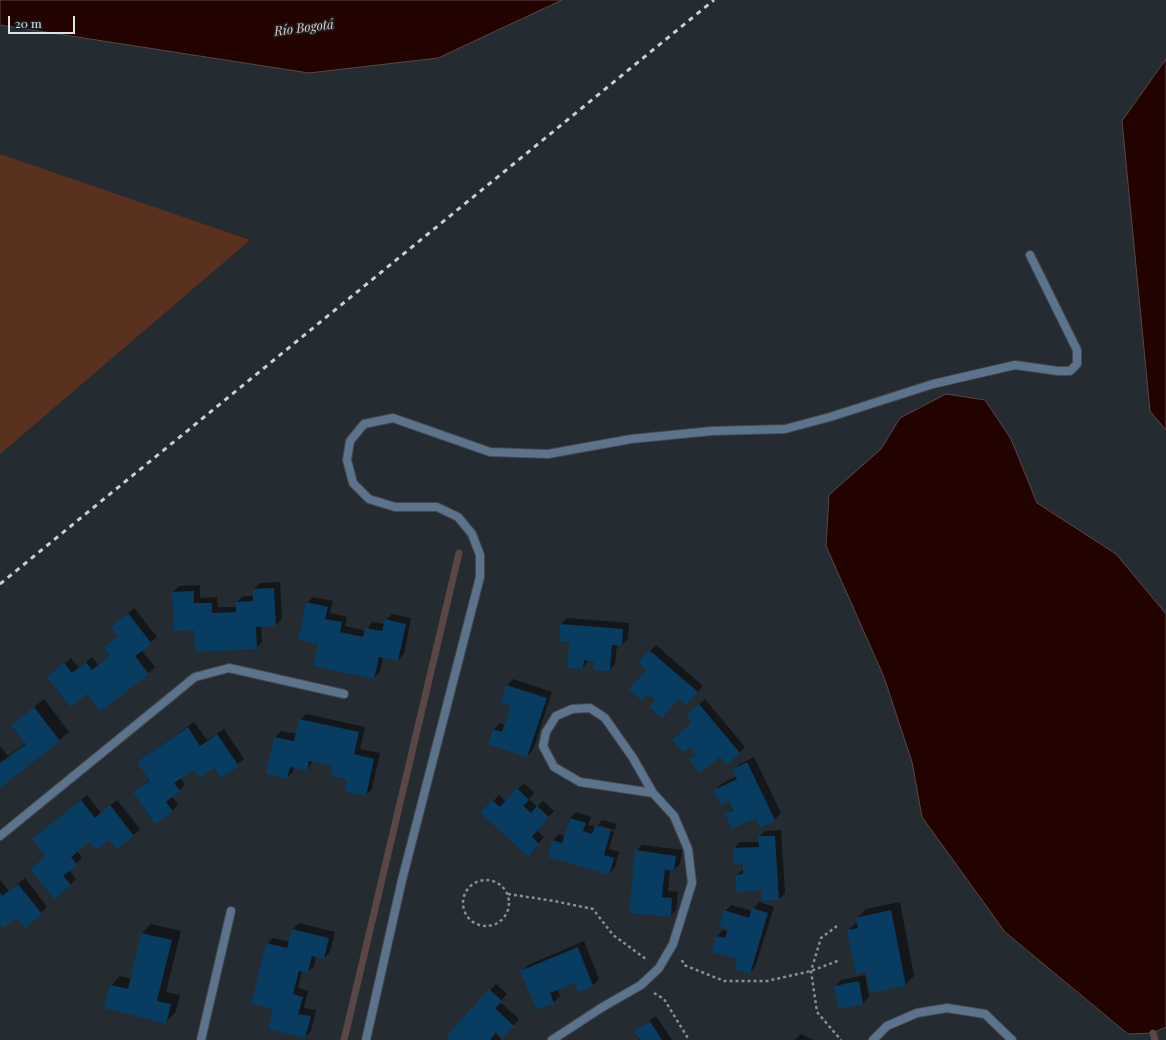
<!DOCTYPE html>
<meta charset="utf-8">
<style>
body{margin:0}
#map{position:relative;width:1166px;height:1040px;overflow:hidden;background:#242b31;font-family:"Playfair Display",serif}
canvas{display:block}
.scale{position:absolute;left:8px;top:16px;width:67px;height:18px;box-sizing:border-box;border:2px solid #dde2e6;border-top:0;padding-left:5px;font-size:12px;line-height:14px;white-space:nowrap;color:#dde2e6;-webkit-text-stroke:3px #1a2127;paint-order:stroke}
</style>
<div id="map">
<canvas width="1166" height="1040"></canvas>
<div class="scale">20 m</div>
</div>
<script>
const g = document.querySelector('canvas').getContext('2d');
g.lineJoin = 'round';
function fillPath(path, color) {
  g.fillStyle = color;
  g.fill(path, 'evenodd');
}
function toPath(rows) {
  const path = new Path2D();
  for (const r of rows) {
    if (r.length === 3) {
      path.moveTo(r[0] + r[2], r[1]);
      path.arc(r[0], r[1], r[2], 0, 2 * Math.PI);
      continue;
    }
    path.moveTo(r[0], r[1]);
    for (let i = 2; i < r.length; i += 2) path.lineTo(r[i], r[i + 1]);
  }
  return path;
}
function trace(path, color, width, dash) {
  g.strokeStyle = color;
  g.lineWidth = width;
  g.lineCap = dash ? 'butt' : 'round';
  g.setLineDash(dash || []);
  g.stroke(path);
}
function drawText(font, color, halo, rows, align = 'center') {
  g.font = font + ' "Playfair Display",serif';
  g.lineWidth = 3.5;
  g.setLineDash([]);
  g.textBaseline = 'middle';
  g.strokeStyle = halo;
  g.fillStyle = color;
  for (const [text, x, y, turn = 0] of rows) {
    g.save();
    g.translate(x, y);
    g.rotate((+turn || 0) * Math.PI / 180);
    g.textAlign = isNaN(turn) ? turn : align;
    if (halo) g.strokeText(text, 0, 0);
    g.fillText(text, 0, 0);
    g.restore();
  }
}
fillPath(toPath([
 [0,154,250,240,0,454]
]), '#5a311f');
const water = toPath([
 [0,0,562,0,438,58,309,73,0,25,0,0],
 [1166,59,1166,430,1150,411,1122,121,1166,59],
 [946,394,985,400,1011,439,1037,503,1116,554,1166,614,1166,1027,1153,1033,1128,1034,1005,932,922,817,912,762,884,677,826,546,829,495,881,449,900,418,946,394]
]);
fillPath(water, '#220300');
trace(water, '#5a4645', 1);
fillPath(toPath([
 [280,582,282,619,276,625,261,626,262,642,256,648,195,629,173,592,179,586,200,585,200,598,217,597,218,607,237,607,237,602,243,596,254,596,254,589,260,583],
 [313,597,333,601,330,613,347,617,345,626,366,631,372,622,385,624,386,620,392,614,411,618,404,654,398,660,383,657,380,672,374,678,319,643,307,603],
 [134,608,157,637,141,650,155,667,149,673,101,711,87,693,48,677,71,658,79,668,92,657,98,665,111,655,119,636,112,627],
 [567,618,629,623,628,639,622,645,617,645,615,664,609,670,595,660,589,660,583,668,561,624],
 [656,645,703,686,692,698,656,700,647,670,650,651],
 [513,679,552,692,533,750,527,756,489,743,494,729,500,723,505,725,512,705,502,702,507,685],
 [44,699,69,732,0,787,0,746,8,756,26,743,12,725],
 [705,699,745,747,739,753,691,760,697,754,693,709],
 [306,714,365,727,360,749,380,753,372,789,366,795,333,765,313,761,307,770,294,767,293,772,287,778,267,773,275,737,281,731,297,734,300,720],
 [194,722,207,740,224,729,244,759,221,777,214,767,194,768,181,778,185,785,172,796,178,805,172,811,134,792,150,780,138,762],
 [754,757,781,813,775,819,760,826,756,817,726,814,733,808,729,800,715,790,721,784,737,776,734,770,740,764],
 [524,783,534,793,529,799,537,807,543,801,554,811,537,830,544,837,534,849,482,813,499,795,506,802],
 [87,795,101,813,117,800,140,829,117,848,110,838,90,841,77,851,82,858,69,870,76,879,70,885,32,869,47,856,34,839],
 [576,812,591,817,588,825,596,827,602,820,616,824,615,830,598,825,598,827,614,832,609,849,619,852,615,867,609,874,549,856,553,840,559,834,565,836,570,818],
 [781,830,785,893,779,899,736,875,744,869,744,863,734,849,740,842,759,842,759,837,765,831],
 [642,845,682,850,680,864,674,870,670,870,668,891,678,892,676,910,670,916,636,851],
 [25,878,47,907,41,913,17,916,0,923,0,880,9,891],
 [759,902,774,907,755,967,749,973,738,959,713,951,717,936,723,930,728,932,729,928,725,911,731,905,752,911],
 [900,902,914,976,905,985,866,971,848,930,857,922,857,918,866,909],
 [299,923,335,932,330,952,324,958,316,956,314,966,308,972,302,971,298,988,308,991,304,1008,316,1010,311,1031,305,1037,274,1008,267,944,273,938,290,942,293,929],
 [151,924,181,931,166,992,180,995,175,1013,166,1022,111,986,120,976,131,979,142,933],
 [584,941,599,979,593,985,579,990,576,981,557,989,560,996,554,1002,537,1009,522,971,528,965],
 [865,975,869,997,863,1003,835,986,841,980],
 [496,984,507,994,500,1002,519,1019,509,1031,496,1031,495,1033,501,1039,500,1040,452,1040,448,1036],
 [656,1016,672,1040,637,1040,640,1038,635,1031],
 [801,1034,813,1040,795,1040]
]), '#0007');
trace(toPath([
 [1153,1033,1155,1040],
 [344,1040,459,553]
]), '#5a4645', 7);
fillPath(toPath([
 [274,588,276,626,256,627,257,649,195,652,194,630,174,631,172,592,194,591,194,603,212,603,212,613,236,612,236,602,253,601,253,589],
 [306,602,328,607,325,619,342,622,340,632,363,637,365,628,382,631,385,619,406,624,398,661,379,657,374,679,313,666,318,644,298,640],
 [128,613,152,644,135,656,149,674,100,712,87,694,71,707,47,677,64,663,72,673,86,662,92,670,110,655,104,648,118,636,111,627],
 [560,624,623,629,622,646,612,645,610,671,593,670,594,661,589,661,584,660,583,669,567,668,569,642,559,641],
 [649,650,698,692,686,705,678,699,662,718,649,707,655,700,647,694,642,701,629,689,646,670,638,663],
 [506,685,547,698,527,757,488,744,493,729,502,732,511,706,501,703],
 [699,704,740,753,727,765,720,757,700,773,689,760,696,755,690,747,683,752,672,740,692,723,686,715],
 [34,707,60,741,0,788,0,763,26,744,11,725],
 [299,719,359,732,354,754,374,759,366,796,345,792,347,779,331,776,332,766,321,763,309,761,307,771,290,767,287,779,266,774,274,737,294,741],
 [188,727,200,746,217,734,239,766,221,778,214,768,200,778,194,770,174,783,180,791,166,802,173,811,155,824,133,792,150,781,137,762],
 [747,762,775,820,760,828,756,818,732,829,725,814,733,810,729,801,720,805,714,790,737,779,732,770],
 [517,788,529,800,523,806,527,809,531,813,537,806,549,817,532,837,539,844,528,856,480,813,492,800,500,807],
 [81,800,95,818,110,805,134,836,117,849,109,840,96,850,90,842,71,857,77,865,63,876,71,885,54,899,30,869,46,856,32,839],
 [570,818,586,823,583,831,592,834,595,826,611,830,604,855,614,858,609,875,548,857,552,840,562,843],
 [758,836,775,836,779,900,762,901,761,890,736,892,735,875,743,874,743,864,734,865,733,848,759,847],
 [635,850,676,856,674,871,665,870,663,886,662,897,672,898,671,917,629,913],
 [18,884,42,914,25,928,17,918,3,928,0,924,0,893,2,896],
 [752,908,768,913,750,974,734,969,737,959,712,952,716,936,725,938,728,929,719,926,724,910,749,918],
 [891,910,906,986,870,993,866,972,856,974,847,930,858,928,855,918],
 [292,929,329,938,324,959,312,956,308,973,299,971,296,982,293,994,303,997,298,1014,311,1016,305,1038,268,1029,273,1009,251,1004,266,943,287,948],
 [141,933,172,940,157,1001,171,1004,166,1024,104,1008,110,985,128,989],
 [578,947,593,986,578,992,575,983,550,993,554,1003,537,1010,520,971],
 [859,981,863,1004,839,1009,834,986],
 [489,989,502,1001,495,1008,514,1026,503,1038,496,1032,490,1040,450,1040,446,1036],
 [650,1021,662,1040,640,1040,634,1031]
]), '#083c60');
const service = toPath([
 [0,836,195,677,229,668,344,694],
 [201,1040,231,911],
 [366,1040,402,880,480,577,480,555,472,534,458,517,437,507,395,507,369,499,353,483,347,460,350,441,364,424,393,418,490,452,548,454,631,439,712,431,785,429,830,417,933,384,1015,365,1058,371,1070,371,1077,364,1077,350,1030,255],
 [552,1040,601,1008,641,985,659,968,673,944,692,883,688,849,674,816,653,793,633,758,605,718,590,708,572,709,556,716,546,732,543,746,554,767,580,782,653,793],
 [873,1040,887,1026,917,1013,947,1008,985,1014,1012,1040]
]);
trace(service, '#42484e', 10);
trace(toPath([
 [486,903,23],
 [508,894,554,901,593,909,613,935,646,959],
 [837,926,821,938,811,971,817,1012,841,1040],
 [682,960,684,965,724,981,767,981,811,971,840,960],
 [654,993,664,999,689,1040]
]), '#898f94', 2.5, [3, 3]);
trace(service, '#5b748b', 8);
trace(toPath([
 [0,584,714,0]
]), '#cacfd3', 3, [5, 5]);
drawText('italic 13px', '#f1c8b6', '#1a2127', [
 ["Río Bogotá",304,28,-7]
]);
</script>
